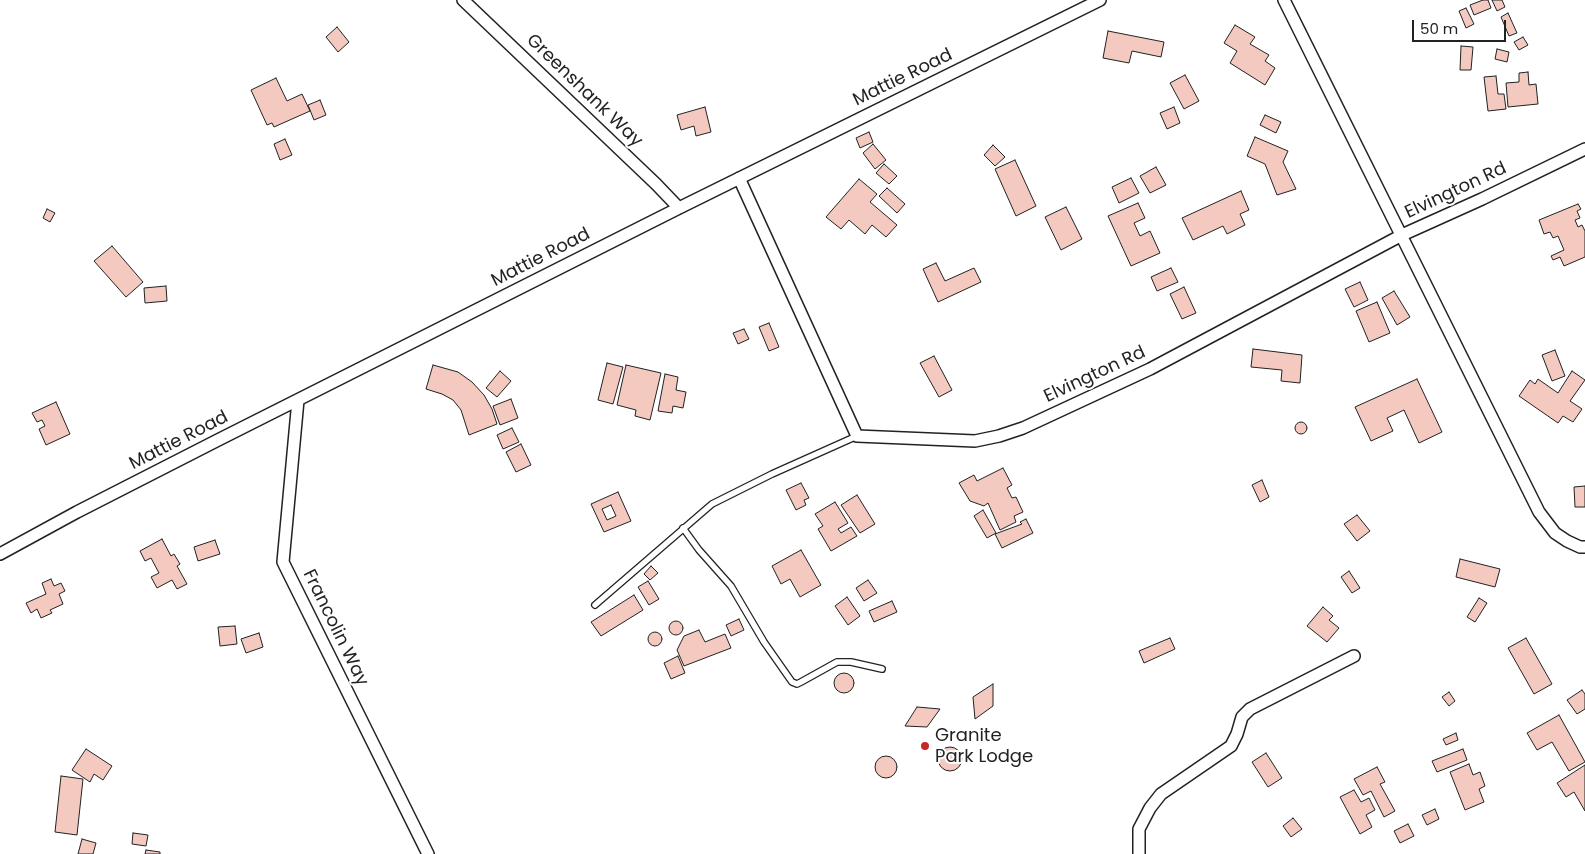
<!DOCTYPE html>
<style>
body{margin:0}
#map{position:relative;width:1585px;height:854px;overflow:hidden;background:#fff;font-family:Poppins,sans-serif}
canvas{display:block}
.scale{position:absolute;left:1412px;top:20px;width:94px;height:22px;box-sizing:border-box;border:2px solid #222;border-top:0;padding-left:6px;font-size:15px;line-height:18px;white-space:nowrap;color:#222;-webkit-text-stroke:4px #fff;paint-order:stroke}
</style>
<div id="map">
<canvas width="1585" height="854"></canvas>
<div class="scale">50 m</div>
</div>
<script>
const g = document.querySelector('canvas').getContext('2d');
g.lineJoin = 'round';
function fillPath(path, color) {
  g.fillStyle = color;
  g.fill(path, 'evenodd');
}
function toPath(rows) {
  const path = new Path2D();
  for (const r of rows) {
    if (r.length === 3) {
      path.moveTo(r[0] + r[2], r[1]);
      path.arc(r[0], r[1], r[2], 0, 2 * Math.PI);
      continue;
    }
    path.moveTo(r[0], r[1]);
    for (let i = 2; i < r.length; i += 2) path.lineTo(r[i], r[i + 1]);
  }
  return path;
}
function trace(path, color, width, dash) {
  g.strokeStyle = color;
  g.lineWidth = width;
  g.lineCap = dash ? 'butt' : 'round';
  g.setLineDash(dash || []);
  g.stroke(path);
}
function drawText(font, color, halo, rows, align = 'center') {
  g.font = font + ' Poppins,sans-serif';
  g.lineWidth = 4;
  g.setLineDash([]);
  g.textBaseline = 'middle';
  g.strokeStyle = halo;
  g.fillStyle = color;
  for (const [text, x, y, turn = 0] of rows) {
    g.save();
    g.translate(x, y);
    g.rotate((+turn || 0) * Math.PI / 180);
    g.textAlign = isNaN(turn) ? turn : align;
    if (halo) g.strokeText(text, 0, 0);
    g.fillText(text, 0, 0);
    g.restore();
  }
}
const building = toPath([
 [1483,0,1488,0,1491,8,1474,15,1470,5,1483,0],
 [1492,0,1502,0,1505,7,1497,11,1492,0],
 [1466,8,1474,24,1466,28,1459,11,1466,8],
 [1508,13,1517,33,1509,36,1501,17,1508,13],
 [1235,25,1255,37,1250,44,1269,55,1265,61,1275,68,1265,85,1230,63,1237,51,1224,43,1235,25],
 [337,27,349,42,338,52,326,37,337,27],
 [1108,31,1164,42,1161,57,1132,51,1129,63,1103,58,1108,31],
 [1523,37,1528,45,1519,50,1514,42,1523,37],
 [1461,46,1473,47,1471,70,1460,70,1461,46],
 [1497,49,1509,52,1507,62,1495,59,1497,49],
 [1528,72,1529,85,1536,84,1538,104,1508,107,1506,83,1519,82,1519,73,1528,72],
 [1185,75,1199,101,1184,109,1170,83,1185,75],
 [1496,76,1498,94,1504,94,1506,109,1488,111,1484,77,1496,76],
 [276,78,287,101,302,94,310,111,274,127,272,123,267,125,251,90,276,78],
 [320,100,326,115,314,120,308,105,320,100],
 [705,107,711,132,696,136,694,126,681,130,677,115,705,107],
 [1174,107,1180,123,1167,129,1160,113,1174,107],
 [1265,115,1281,122,1276,133,1260,125,1265,115],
 [869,132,873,142,860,148,856,138,869,132],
 [1255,137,1288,151,1283,162,1296,189,1277,195,1265,164,1247,156,1255,137],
 [285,139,292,155,280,160,274,144,285,139],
 [873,144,886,160,875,169,863,153,873,144],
 [993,145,1005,157,995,166,984,155,993,145],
 [1015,160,1036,206,1016,216,995,169,1015,160],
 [884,164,897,176,889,184,876,173,884,164],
 [1156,167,1166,185,1150,193,1140,176,1156,167],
 [1131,178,1139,193,1119,203,1112,187,1131,178],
 [859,179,877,194,870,202,897,225,886,237,872,225,865,234,849,220,841,229,826,217,859,179],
 [887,188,905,204,897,213,879,196,887,188],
 [1241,191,1249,210,1240,214,1245,225,1227,234,1223,226,1193,240,1182,218,1241,191],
 [1138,203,1145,218,1134,223,1140,236,1150,231,1160,253,1131,266,1108,216,1138,203],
 [1578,204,1581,209,1577,211,1580,218,1575,220,1578,227,1582,225,1585,231,1585,257,1564,266,1560,257,1553,260,1551,256,1564,250,1558,236,1553,238,1550,232,1544,234,1539,220,1578,204],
 [1066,207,1082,239,1061,250,1045,217,1066,207],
 [47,209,55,213,50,222,43,218,47,209],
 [112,246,143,282,126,297,94,261,112,246],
 [936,263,945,281,974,268,981,282,938,302,923,269,936,263],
 [1171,268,1178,282,1157,291,1151,277,1171,268],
 [1360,282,1368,300,1354,307,1345,289,1360,282],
 [166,286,167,301,145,303,144,288,166,286],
 [1184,287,1196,313,1182,319,1170,294,1184,287],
 [1394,291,1410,317,1397,325,1382,298,1394,291],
 [1377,302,1390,333,1369,342,1356,311,1377,302],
 [769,323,779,347,769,351,759,327,769,323],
 [744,329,749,339,738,344,733,333,744,329],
 [1253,349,1302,355,1300,383,1281,381,1282,370,1251,367,1253,349],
 [1555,350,1565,376,1552,381,1542,355,1555,350],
 [934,356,952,390,939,397,920,363,934,356],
 [607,363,623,367,613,404,598,400,607,363],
 [433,365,458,372,472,382,484,395,492,409,497,424,469,435,461,410,453,400,442,394,426,389,433,365],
 [626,365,661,373,650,420,635,416,636,410,617,405,626,365],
 [500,371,511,381,497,397,486,388,500,371],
 [1572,371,1585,380,1570,401,1582,409,1573,422,1563,416,1558,423,1519,396,1530,380,1535,384,1538,379,1558,393,1572,371],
 [665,374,678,377,676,390,686,392,683,408,673,406,672,413,658,411,665,374],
 [1417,379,1442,432,1419,443,1404,410,1387,418,1393,431,1371,441,1355,407,1417,379],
 [511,399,518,418,500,425,493,406,511,399],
 [56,402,70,434,46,445,39,429,45,426,42,420,37,422,32,413,56,402],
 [1301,428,6],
 [512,428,519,442,503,449,497,435,512,428],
 [521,444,531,465,516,472,506,452,521,444],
 [1003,468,1012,485,1007,488,1012,498,1016,497,1023,512,1014,516,1016,522,1000,530,988,503,984,506,970,501,959,483,974,475,977,481,1003,468],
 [1262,480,1269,497,1260,502,1252,485,1262,480],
 [801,483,809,498,804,500,806,505,796,510,786,490,801,483],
 [1585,486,1585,507,1575,507,1574,487,1585,486],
 [618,492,631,521,604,532,591,504,618,492],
 [611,505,616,516,607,520,602,509,611,505],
 [857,495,875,524,860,533,841,505,857,495],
 [835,502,848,523,838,529,841,533,851,527,857,536,831,551,818,529,823,526,815,514,835,502],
 [983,510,996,533,987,538,974,516,983,510],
 [1357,515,1370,531,1357,541,1344,524,1357,515],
 [1026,519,1033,533,1002,548,995,534,1022,524,1020,522,1026,519],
 [162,539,171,556,174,554,180,564,177,566,187,584,177,589,172,580,157,588,151,577,159,573,151,558,145,561,140,551,162,539],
 [215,540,220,554,198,561,194,547,215,540],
 [801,550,821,585,800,597,790,579,781,584,772,566,801,550],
 [1460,559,1500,569,1495,587,1456,577,1460,559],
 [651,566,658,573,650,580,644,574,651,566],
 [1349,571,1360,588,1352,593,1341,577,1349,571],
 [51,579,54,586,61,583,65,591,59,594,63,604,50,610,52,613,41,618,37,609,31,613,26,603,46,594,42,583,51,579],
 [868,580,877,593,864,601,856,588,868,580],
 [648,581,659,599,649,605,638,587,648,581],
 [634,595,643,610,601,636,591,622,634,595],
 [847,597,860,616,848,625,835,606,847,597],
 [1479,598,1487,603,1475,622,1467,617,1479,598],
 [892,601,897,612,874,622,869,611,892,601],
 [1323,607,1333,616,1329,620,1339,628,1327,642,1307,626,1323,607],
 [739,619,744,630,731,636,726,625,739,619],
 [676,628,7],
 [235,626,237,644,220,646,218,627,235,626],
 [699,630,705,642,725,634,731,648,684,666,677,650,684,636,699,630],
 [655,639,7],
 [259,633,263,647,246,653,241,639,259,633],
 [1170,638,1175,649,1144,663,1139,651,1170,638],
 [1526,638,1552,684,1534,694,1508,648,1526,638],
 [678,656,685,673,671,679,664,663,678,656],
 [844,683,10],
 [993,684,993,706,975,719,973,697,993,684],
 [1582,690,1585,694,1585,709,1577,714,1567,700,1582,690],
 [1449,692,1455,701,1449,706,1442,697,1449,692],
 [917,707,940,709,927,727,905,726,917,707],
 [1559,715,1585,762,1569,771,1552,742,1537,750,1527,733,1559,715],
 [1456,733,1458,740,1446,745,1443,739,1456,733],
 [950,759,12],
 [86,749,112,766,103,780,94,774,90,782,72,770,86,749],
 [1463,749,1467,760,1437,772,1432,761,1463,749],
 [1266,753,1282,778,1268,787,1252,762,1266,753],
 [886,767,11],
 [1469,764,1473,775,1480,772,1485,786,1479,789,1484,802,1465,810,1450,772,1469,764],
 [1585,765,1585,811,1574,792,1566,797,1557,783,1585,765],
 [1377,767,1385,782,1380,784,1395,811,1384,817,1371,791,1363,795,1354,779,1377,767],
 [61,776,83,779,77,835,55,832,61,776],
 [1354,790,1361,802,1369,798,1375,810,1366,815,1372,827,1360,834,1340,797,1354,790],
 [1435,809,1439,819,1427,825,1422,815,1435,809],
 [1293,818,1302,829,1291,837,1283,826,1293,818],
 [1408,824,1414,836,1400,843,1394,831,1408,824],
 [133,833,148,835,146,846,132,844,133,833],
 [82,839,96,843,93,854,78,854,82,839],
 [146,850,160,852,160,854,145,854,146,850]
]);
fillPath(building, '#f3c9c0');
trace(building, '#222', 1);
const service = toPath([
 [683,528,699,550,731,586,764,642,792,682,797,684,801,682,837,662,851,662,882,669],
 [595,605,712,504,772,474,857,436]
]);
const minor = toPath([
 [463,0,656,184,679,208],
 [1284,0,1539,512,1555,533,1567,541,1580,547,1585,547],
 [739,178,857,436,975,441,999,436,1023,428,1150,369,1402,235,1482,199,1585,149],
 [298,400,283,562,428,854],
 [0,554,77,512,220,439,679,208,1100,0],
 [1139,854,1139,829,1150,808,1161,794,1231,746,1237,734,1242,717,1250,709,1354,656]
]);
trace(service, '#222', 8);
trace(minor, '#222', 14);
trace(service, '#fff', 5.5);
trace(minor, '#fff', 11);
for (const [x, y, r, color] of [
 [925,746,5,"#c62828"]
]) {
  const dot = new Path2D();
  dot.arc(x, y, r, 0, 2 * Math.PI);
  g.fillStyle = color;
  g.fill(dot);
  trace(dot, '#fff', 2);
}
drawText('18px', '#222', '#fff', [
 ["Mattie Road",903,78,-26],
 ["Greenshank Way",584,91,44],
 ["Elvington Rd",1456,191,-25],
 ["Mattie Road",541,258,-27],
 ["Elvington Rd",1095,375,-25],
 ["Mattie Road",179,441,-27],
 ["Francolin Way",335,628,64]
]);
drawText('18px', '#222', '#fff', [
 ["Granite",935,736],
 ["Park Lodge",935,757]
], 'left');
</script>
